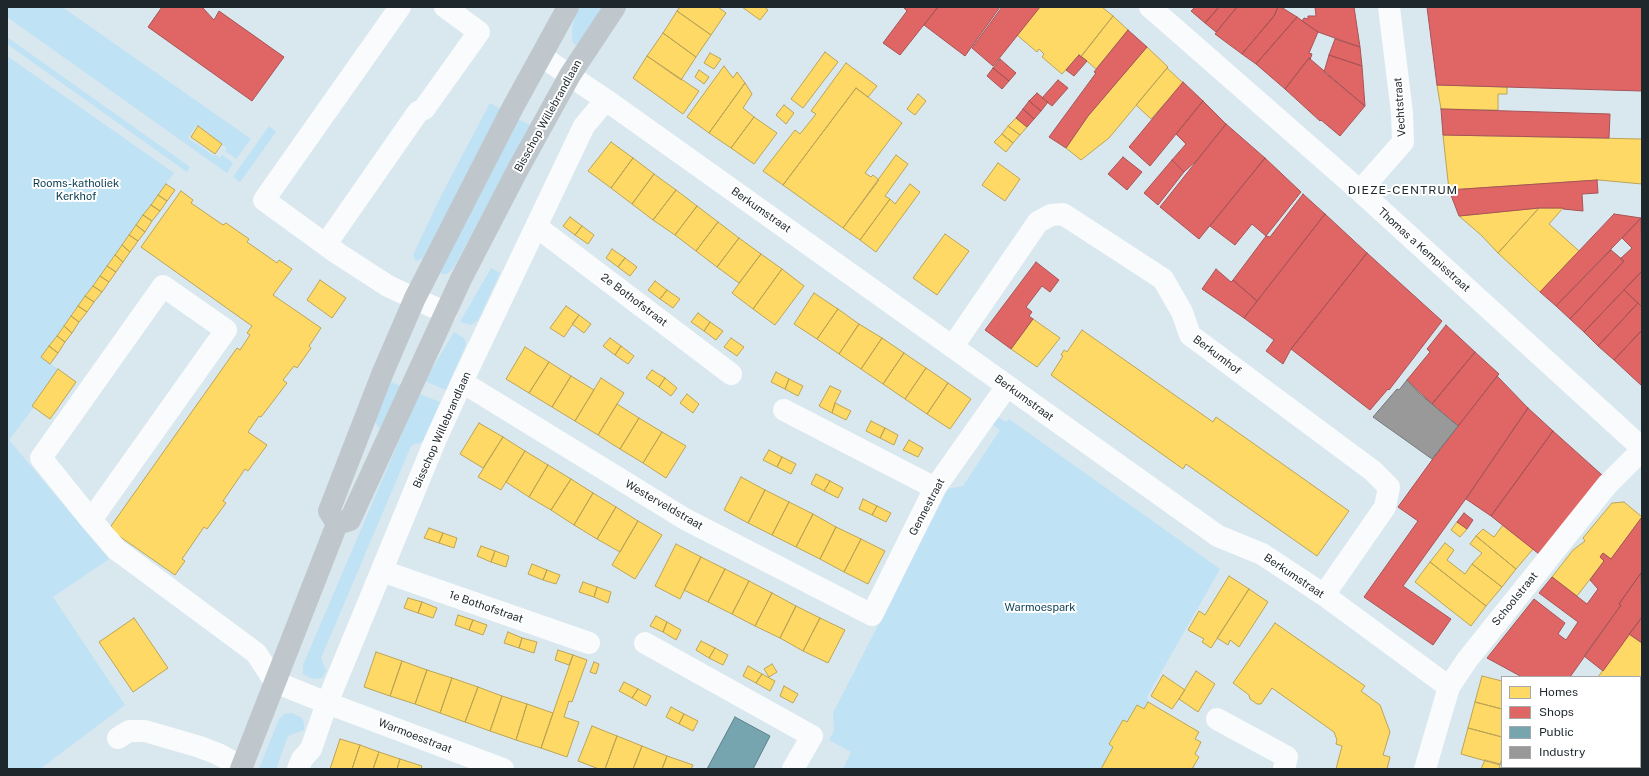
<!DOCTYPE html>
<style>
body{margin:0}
#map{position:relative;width:1649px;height:776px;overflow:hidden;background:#d9e7ef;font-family:"Public Sans",sans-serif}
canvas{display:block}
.frame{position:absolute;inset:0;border:8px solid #1d272c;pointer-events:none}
.legend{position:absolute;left:1501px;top:676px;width:140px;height:92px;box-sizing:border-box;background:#fff;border:1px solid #a5a9ab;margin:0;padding:5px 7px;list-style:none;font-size:12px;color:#1d272c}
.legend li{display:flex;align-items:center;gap:8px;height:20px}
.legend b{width:20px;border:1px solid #a5a9ab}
</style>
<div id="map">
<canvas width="1649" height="776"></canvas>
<div class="frame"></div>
<ul class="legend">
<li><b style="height:11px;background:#ffd966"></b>Homes</li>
<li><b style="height:11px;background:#e06666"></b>Shops</li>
<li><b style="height:11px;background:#76a5af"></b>Public</li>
<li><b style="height:11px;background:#999"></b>Industry</li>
</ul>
</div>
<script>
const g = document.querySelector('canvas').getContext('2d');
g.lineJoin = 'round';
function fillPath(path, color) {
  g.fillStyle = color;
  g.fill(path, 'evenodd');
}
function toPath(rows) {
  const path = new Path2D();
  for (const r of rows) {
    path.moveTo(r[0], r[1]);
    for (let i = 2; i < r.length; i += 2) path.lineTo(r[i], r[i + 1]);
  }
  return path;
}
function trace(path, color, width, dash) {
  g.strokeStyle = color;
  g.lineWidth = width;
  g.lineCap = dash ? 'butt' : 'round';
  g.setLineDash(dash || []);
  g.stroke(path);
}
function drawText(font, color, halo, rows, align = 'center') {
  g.font = font + ' "Public Sans",sans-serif';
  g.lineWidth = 4;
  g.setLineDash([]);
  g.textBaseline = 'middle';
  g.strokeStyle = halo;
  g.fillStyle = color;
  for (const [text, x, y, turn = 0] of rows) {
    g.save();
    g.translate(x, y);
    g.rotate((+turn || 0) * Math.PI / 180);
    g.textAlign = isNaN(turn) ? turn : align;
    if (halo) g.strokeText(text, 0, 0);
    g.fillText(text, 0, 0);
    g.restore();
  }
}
fillPath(toPath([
 [7,7,62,7,251,139,236,159,225,151,227,148,196,126,188,138,214,156,216,155,220,158,222,155,233,163,227,173,7,17],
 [580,7,602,7,580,44,576,45,572,41,572,28,576,13],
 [7,37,190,167,187,172,7,44],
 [7,56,174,173,41,357,58,369,32,406,34,407,9,440,109,559,53,597,125,705,40,769,7,769],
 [490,103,501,109,423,258,416,261,413,255,442,194],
 [518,119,530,125,454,267,447,274,442,274,440,271],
 [269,126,276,132,240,182,233,177],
 [491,268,500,273,478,320,471,325,460,322],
 [454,332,464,338,466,344,446,390,425,381],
 [391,382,401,386,381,428,378,427,375,421],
 [419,394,440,402,424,441,411,446,321,658,326,671,324,675,322,678,313,679,303,674,303,665],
 [997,417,1006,422,1009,419,1220,569,1147,697,1148,702,1144,709,1127,722,1123,720,1109,744,1113,747,1101,769,843,769,851,752,829,740,834,731,833,713,948,489,963,486,1000,430,992,424],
 [292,713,302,718,304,723,304,730,288,736,276,769,259,769,279,719,284,714]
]), '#bfe2f4');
const homes = toPath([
 [680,7,718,7,726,13,711,35,677,11,680,7],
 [742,7,764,7,768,10,760,20,742,7],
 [1040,7,1102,7,1113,16,1081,57,1079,55,1062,74,1042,57,1044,54,1039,49,1037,52,1017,35,1040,7],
 [677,11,711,35,696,57,663,33,677,11],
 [1113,16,1128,30,1096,69,1081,56,1113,16],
 [663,33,696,57,681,80,647,56,663,33],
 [1147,47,1168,67,1109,138,1081,160,1066,148,1088,116,1147,47],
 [825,52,838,62,803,108,791,99,825,52],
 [710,53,721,59,714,69,704,63,710,53],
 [647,56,699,91,683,114,633,78,647,56],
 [846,63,877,86,868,97,856,88,783,185,763,171,795,130,800,134,816,114,811,111,846,63],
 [724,66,733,78,737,72,745,83,709,133,687,117,724,66],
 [1167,68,1183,83,1151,119,1136,105,1167,68],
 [699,70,709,77,704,84,695,77,699,70],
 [745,83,752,94,743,108,754,117,731,148,709,133,745,83],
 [1437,85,1507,87,1507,94,1498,94,1498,110,1441,109,1437,85],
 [856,88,902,123,865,173,871,177,873,175,879,180,843,228,783,185,856,88],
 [918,94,926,101,915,115,907,109,918,94],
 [784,105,794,113,786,124,776,115,784,105],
 [754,117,777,133,754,164,731,148,754,117],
 [1016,118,1027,127,1020,135,1008,126,1016,118],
 [198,126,222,144,215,154,191,137,198,126],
 [1008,126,1020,135,1013,143,1002,134,1008,126],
 [1002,134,1013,143,1006,152,994,142,1002,134],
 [1443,135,1642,139,1642,184,1599,180,1449,190,1443,135],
 [611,142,633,158,611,188,588,171,611,142],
 [896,155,908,164,885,196,890,199,860,240,843,228,896,155],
 [633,158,654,174,632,204,611,188,633,158],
 [998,163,1020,179,1005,201,982,185,998,163],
 [654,174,676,190,653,220,632,204,654,174],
 [166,184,175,190,167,201,158,195,166,184],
 [910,184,920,192,876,252,860,240,890,199,895,204,910,184],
 [676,190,697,206,675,235,653,220,676,190],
 [181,191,193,200,191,203,223,225,226,223,249,239,247,242,277,263,279,260,292,269,273,295,321,328,309,346,311,348,297,368,294,366,283,380,287,383,261,417,259,416,248,432,267,445,248,471,245,469,223,501,226,503,207,529,204,527,182,559,185,561,175,575,116,534,111,526,237,348,240,350,250,335,247,333,252,326,141,247,181,191],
 [158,195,167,201,160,211,151,205,158,195],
 [151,205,160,211,152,221,143,215,151,205],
 [697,206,718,222,696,251,675,235,697,206],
 [1539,208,1563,208,1549,224,1579,251,1540,292,1498,253,1539,208],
 [1539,208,1498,253,1481,235,1459,216,1539,208],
 [143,215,152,221,145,232,136,225,143,215],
 [570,217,582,226,575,235,563,226,570,217],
 [718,222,739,238,717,267,696,251,718,222],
 [136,225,145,232,138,241,129,235,136,225],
 [582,226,594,235,588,244,575,235,582,226],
 [945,234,969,251,937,295,913,278,945,234],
 [129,235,138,241,130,252,122,245,129,235],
 [739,238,761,254,739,283,717,267,739,238],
 [122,245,130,252,123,262,115,255,122,245],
 [612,249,625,258,618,267,606,258,612,249],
 [761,254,782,269,753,309,732,293,761,254],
 [115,255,123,262,116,272,107,266,115,255],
 [625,258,637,267,630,276,618,267,625,258],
 [107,266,116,272,109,282,100,276,107,266],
 [782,269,804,286,775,325,753,309,782,269],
 [100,276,109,282,102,292,93,286,100,276],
 [320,280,346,298,332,318,307,300,320,280],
 [655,281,667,290,660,299,648,290,655,281],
 [93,286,102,292,94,302,85,296,93,286],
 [667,290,680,299,673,308,660,299,667,290],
 [814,293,838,309,817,339,794,324,814,293],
 [85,296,94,302,87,312,78,306,85,296],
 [78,306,87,312,79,322,71,316,78,306],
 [566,306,579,315,564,337,550,328,566,306],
 [838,309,859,324,839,354,817,339,838,309],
 [698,313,710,322,704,331,691,322,698,313],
 [579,315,591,324,584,333,572,324,579,315],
 [71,316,79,322,72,333,64,326,71,316],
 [1033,319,1060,338,1037,367,1011,349,1033,319],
 [710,322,723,331,716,340,704,331,710,322],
 [859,324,882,338,861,369,839,354,859,324],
 [64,326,72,333,65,342,57,336,64,326],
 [1082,330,1213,422,1216,417,1349,511,1317,556,1186,464,1183,469,1051,375,1063,356,1061,355,1064,350,1067,352,1082,330],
 [57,336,65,342,58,353,49,346,57,336],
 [610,338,621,346,615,355,603,346,610,338],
 [731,338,744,347,737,356,724,347,731,338],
 [882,338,904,353,883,384,861,369,882,338],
 [49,346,58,353,50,364,41,357,49,346],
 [621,346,634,356,628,364,615,355,621,346],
 [525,347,549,362,529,393,506,379,525,347],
 [904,353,926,368,905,399,883,384,904,353],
 [549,362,571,376,552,407,529,393,549,362],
 [926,368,948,383,927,414,905,399,926,368],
 [58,369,76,382,50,419,32,406,58,369],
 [652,370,665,378,659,387,646,378,652,370],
 [776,372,789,379,785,389,771,382,776,372],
 [571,376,594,390,575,421,552,407,571,376],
 [601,378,624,393,598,435,575,421,601,378],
 [665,378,677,388,671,396,659,387,665,378],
 [789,379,803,386,798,396,785,389,789,379],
 [948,383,971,399,950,429,927,414,948,383],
 [830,386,841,391,835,403,832,413,819,406,830,386],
 [687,394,699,404,693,413,680,403,687,394],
 [835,403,851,411,846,420,832,413,835,403],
 [617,404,639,418,620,449,598,435,617,404],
 [639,418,662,432,643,463,620,449,639,418],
 [871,421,885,428,880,438,866,431,871,421],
 [479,423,503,437,483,468,460,454,479,423],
 [885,428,898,435,894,445,880,438,885,428],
 [662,432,686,446,666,478,643,463,662,432],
 [503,437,525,451,501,490,478,477,503,437],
 [909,440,923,448,918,457,903,450,909,440],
 [769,450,782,457,777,467,763,460,769,450],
 [525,451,548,465,529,497,506,482,525,451],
 [782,457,796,464,791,474,777,467,782,457],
 [548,465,571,479,551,510,529,497,548,465],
 [816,474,830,481,824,491,811,484,816,474],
 [741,477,765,490,748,523,724,510,741,477],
 [571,479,593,493,574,525,551,510,571,479],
 [830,481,843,488,838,498,824,491,830,481],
 [765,490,789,502,772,535,748,523,765,490],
 [593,493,616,507,597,539,574,525,593,493],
 [863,499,877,506,872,515,859,509,863,499],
 [789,502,813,514,796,547,772,535,789,502],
 [1624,502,1642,517,1611,559,1603,553,1600,557,1604,561,1577,596,1552,577,1573,550,1585,541,1583,538,1612,503,1624,502],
 [877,506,891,513,886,522,872,515,877,506],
 [616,507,638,521,620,552,597,539,616,507],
 [813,514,836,527,820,559,796,547,813,514],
 [638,521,662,535,635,579,612,565,638,521],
 [1457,522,1467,529,1460,537,1451,530,1457,522],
 [1503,525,1533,549,1516,569,1476,536,1483,529,1494,537,1503,525],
 [836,527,861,539,844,572,820,559,836,527],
 [429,528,443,533,439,543,424,538,429,528],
 [443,533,457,538,454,548,439,543,443,533],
 [1476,536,1516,569,1502,587,1472,564,1482,553,1470,544,1476,536],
 [861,539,885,551,868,584,844,572,861,539],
 [1445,543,1454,550,1447,560,1465,574,1472,564,1502,587,1486,606,1430,562,1445,543],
 [676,544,701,557,680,599,655,586,676,544],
 [481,546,495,551,491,562,477,556,481,546],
 [495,551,509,556,506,567,491,562,495,551],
 [701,557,725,569,708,602,684,590,701,557],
 [1430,562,1486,606,1471,626,1415,582,1430,562],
 [532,564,547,570,543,580,528,574,532,564],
 [725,569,749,581,732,614,708,602,725,569],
 [547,570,560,575,556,584,543,580,547,570],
 [1229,576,1249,589,1211,648,1202,642,1204,639,1188,630,1199,611,1205,615,1229,576],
 [749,581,772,593,755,626,732,614,749,581],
 [583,582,597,587,594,597,579,592,583,582],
 [597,587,611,592,608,603,594,597,597,587],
 [1249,589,1268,602,1239,647,1230,640,1228,645,1217,638,1249,589],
 [772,593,796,606,780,638,755,626,772,593],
 [408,598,422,602,418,613,404,608,408,598],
 [422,602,437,608,433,618,418,613,422,602],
 [796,606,820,618,803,651,780,638,796,606],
 [458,615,473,620,469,630,455,625,458,615],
 [656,616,667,622,663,632,650,626,656,616],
 [134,618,168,668,133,692,99,642,134,618],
 [820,618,845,630,828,663,803,651,820,618],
 [473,620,487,625,483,635,469,630,473,620],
 [667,622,681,630,676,640,663,632,667,622],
 [1275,623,1365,686,1361,691,1380,705,1390,732,1383,755,1390,757,1387,769,1336,769,1342,746,1336,744,1337,740,1334,732,1272,688,1261,704,1257,704,1250,699,1249,695,1233,683,1275,623],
 [508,632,522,638,519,648,504,643,508,632],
 [1629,634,1642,643,1642,685,1640,688,1640,677,1598,677,1629,634],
 [522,638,537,642,534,653,519,648,522,638],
 [701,641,715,648,709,658,696,650,701,641],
 [715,648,728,655,723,665,709,658,715,648],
 [558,650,573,655,569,665,555,660,558,650],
 [376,652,402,661,390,696,364,687,376,652],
 [573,655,587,660,572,702,569,701,564,717,579,722,567,757,541,748,573,655],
 [402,661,427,670,415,704,390,696,402,661],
 [594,662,599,664,596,674,590,672,594,662],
 [772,664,777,672,769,677,764,669,772,664],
 [748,666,762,674,756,683,743,676,748,666],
 [427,670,452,678,440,713,415,704,427,670],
 [1196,671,1215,684,1198,712,1179,699,1196,671],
 [762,674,775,681,770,691,756,683,762,674],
 [1163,675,1185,690,1172,709,1151,696,1163,675],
 [1482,676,1502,681,1502,709,1475,702,1482,676],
 [452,678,478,687,465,722,440,713,452,678],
 [624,682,638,689,632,698,619,691,624,682],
 [784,686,798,694,793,703,780,696,784,686],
 [478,687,502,696,490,731,465,722,478,687],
 [638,689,651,696,646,706,632,698,638,689],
 [502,696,527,704,516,740,490,731,502,696],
 [1148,702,1199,732,1195,739,1201,742,1195,754,1199,757,1192,769,1101,769,1113,747,1109,744,1123,720,1127,722,1137,705,1144,709,1148,702],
 [1475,702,1502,709,1502,737,1468,728,1475,702],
 [527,704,553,713,541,748,516,740,527,704],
 [671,707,684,714,679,724,666,717,671,707],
 [684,714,698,721,693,731,679,724,684,714],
 [592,726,617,736,605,769,599,769,578,761,592,726],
 [1468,728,1502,737,1502,758,1500,765,1461,754,1468,728],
 [617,736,642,746,633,769,605,769,617,736],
 [340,739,360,745,352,769,330,769,340,739],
 [360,745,379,752,373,769,352,769,360,745],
 [642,746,667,756,662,769,633,769,642,746],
 [379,752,400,759,397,769,373,769,379,752],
 [667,756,693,765,691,769,662,769,667,756],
 [400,759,422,766,421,769,397,769,400,759],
 [1485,760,1500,764,1499,767,1503,769,1481,769,1485,760]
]);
fillPath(homes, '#ffd966');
trace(homes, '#bba455', 1);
const shops = toPath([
 [162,7,202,7,214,20,219,11,284,57,252,101,148,27,162,7],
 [903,7,938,7,900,55,883,43,907,11,903,7],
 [938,7,1000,7,965,56,924,25,938,7],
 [1002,7,1040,7,993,66,972,48,1002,7],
 [1195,7,1219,7,1205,23,1191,11,1195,7],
 [1219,7,1237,7,1216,32,1205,23,1219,7],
 [1237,7,1278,7,1274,16,1242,54,1215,34,1237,7],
 [1278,7,1281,7,1297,17,1256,64,1242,54,1274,16,1278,7],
 [1315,7,1354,7,1360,47,1318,32,1302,21,1304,18,1308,19,1308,16,1316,16,1315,7],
 [1427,7,1642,7,1642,91,1437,85,1427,7],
 [1297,17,1318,32,1309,53,1312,54,1310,60,1309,58,1285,89,1256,64,1297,17],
 [1128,30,1147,47,1088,116,1066,148,1049,137,1096,73,1094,72,1128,30],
 [1335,39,1360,47,1362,66,1329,55,1335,39],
 [1079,55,1087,61,1074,76,1066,70,1079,55],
 [1329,55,1362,66,1365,106,1324,72,1329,55],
 [1309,58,1365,106,1340,136,1321,120,1320,121,1285,89,1309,58],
 [1000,59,1016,73,1009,81,993,68,1000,59],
 [993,68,1009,81,1002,89,987,76,993,68],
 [1058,80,1068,88,1052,106,1042,98,1058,80],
 [1183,82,1203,101,1150,166,1129,147,1183,82],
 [1037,93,1048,102,1041,111,1029,101,1037,93],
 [1029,101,1041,111,1034,119,1023,109,1029,101],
 [1203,101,1226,124,1197,160,1184,172,1172,160,1186,144,1176,134,1203,101],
 [1023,109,1034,119,1027,127,1016,118,1023,109],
 [1441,109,1610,114,1609,138,1443,135,1441,109],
 [1226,124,1265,158,1199,239,1160,207,1226,124],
 [1123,157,1142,172,1127,190,1108,174,1123,157],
 [1265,158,1301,192,1266,236,1252,224,1235,245,1210,226,1265,158],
 [1172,160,1184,172,1158,205,1144,193,1172,160],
 [1597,180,1598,193,1582,194,1583,211,1563,209,1563,208,1539,208,1459,216,1449,190,1597,180],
 [1303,194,1325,214,1257,301,1233,280,1266,236,1270,237,1303,194],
 [1325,214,1367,253,1291,349,1283,364,1266,351,1274,340,1244,318,1325,214],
 [1614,214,1641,218,1556,306,1540,292,1614,214],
 [1641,218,1642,271,1584,332,1570,319,1624,261,1620,259,1632,248,1622,238,1641,218],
 [1611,250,1624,261,1570,319,1556,306,1611,250],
 [1367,253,1442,321,1389,390,1388,389,1370,410,1291,349,1367,253],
 [1036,262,1059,280,1050,292,1042,286,1026,307,1032,312,1029,316,1033,319,1011,349,985,330,1036,262],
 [1216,269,1231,282,1233,280,1257,301,1244,318,1202,289,1216,269],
 [1642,271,1642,307,1624,290,1642,271],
 [1624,290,1638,303,1598,346,1584,332,1624,290],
 [1638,303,1642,307,1642,330,1614,360,1598,346,1638,303],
 [1446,325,1475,352,1432,404,1407,380,1430,352,1427,349,1446,325],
 [1642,330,1642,386,1614,360,1642,330],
 [1475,352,1499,374,1458,426,1432,404,1475,352],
 [1497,376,1528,408,1467,497,1403,586,1451,619,1433,645,1364,597,1418,521,1398,507,1432,460,1497,376],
 [1528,408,1553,431,1491,516,1466,499,1528,408],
 [1553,431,1602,475,1539,554,1491,516,1553,431],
 [1464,513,1473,520,1467,529,1457,522,1464,513],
 [1642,517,1642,573,1641,573,1619,604,1621,605,1570,677,1522,677,1487,658,1534,599,1565,623,1558,634,1566,640,1578,622,1539,593,1552,577,1587,604,1598,589,1590,580,1604,561,1600,557,1603,553,1611,559,1642,517],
 [1641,573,1642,617,1603,671,1584,656,1621,605,1619,604,1641,573],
 [1642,617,1642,643,1629,634,1642,617],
 [1642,685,1642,769,1622,769,1619,767,1640,767,1640,688,1642,685]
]);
fillPath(shops, '#e06666');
trace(shops, '#a65355', 1);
const public = toPath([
 [735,717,770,736,753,769,707,769,735,717]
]);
fillPath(public, '#76a5af');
trace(public, '#5b7f88', 1);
const industry = toPath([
 [1407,380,1420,394,1458,426,1432,459,1373,417,1397,389,1399,390,1407,380]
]);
fillPath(industry, '#999');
trace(industry, '#747778', 1);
trace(toPath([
 [400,7,264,200,337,253,388,286,446,313],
 [1150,7,1360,191,1642,448],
 [541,56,606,100,1218,536,1262,554,1324,595,1449,687],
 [1360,191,1403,142,1402,113,1389,7],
 [537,227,731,374],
 [326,244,418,112,424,109,479,32,445,7],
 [953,346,1038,222,1051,215,1063,214,1163,279,1182,312,1190,335,1373,471,1389,487,1385,507,1324,595],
 [462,382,685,519,872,615,935,488,1007,386],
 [784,410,935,488],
 [91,520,41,458,163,286,226,330,91,520,117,550,256,653,275,682,327,703,503,769],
 [382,571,589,643],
 [645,643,812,736,793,769],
 [1217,719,1287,757,1284,769],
 [118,738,129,731,145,731,200,747,218,754,242,767],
 [298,769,302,759,311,749,327,703,435,441,462,382,584,126,606,100],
 [1425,769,1449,687,1467,660,1607,485,1642,450]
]), '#f9fbfd', 22);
trace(toPath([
 [337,524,350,520,461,279,517,171,570,75,615,7],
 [337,524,329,511,383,372,415,298,513,107,568,7],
 [241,769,337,524]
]), '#bfc7cc', 22);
drawText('11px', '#1d272c', '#fff', [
 ["Vechtstraat",1400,107,-94],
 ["Bisschop Willebrandlaan",548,116,-61],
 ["Berkumstraat",761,210,35],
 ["Thomas a Kempisstraat",1424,250,42],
 ["2e Bothofstraat",634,300,37],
 ["Berkumhof",1217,355,37],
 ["Berkumstraat",1024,398,36],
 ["Bisschop Willebrandlaan",442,430,-66],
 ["Westerveldstraat",664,505,30],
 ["Gennestraat",927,507,-62],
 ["Berkumstraat",1294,576,34],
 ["Schoolstraat",1515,599,-51],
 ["1e Bothofstraat",486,607,19],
 ["Warmoesstraat",415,736,21]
]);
drawText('11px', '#063b50', '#fff', [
 ["Rooms-katholiek",76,184],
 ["Kerkhof",76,197],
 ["Warmoespark",1040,608]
]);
g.letterSpacing = '1px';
drawText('12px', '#1d272c', '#fff', [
 ["DIEZE-CENTRUM",1403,190]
]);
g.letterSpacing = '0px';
</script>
